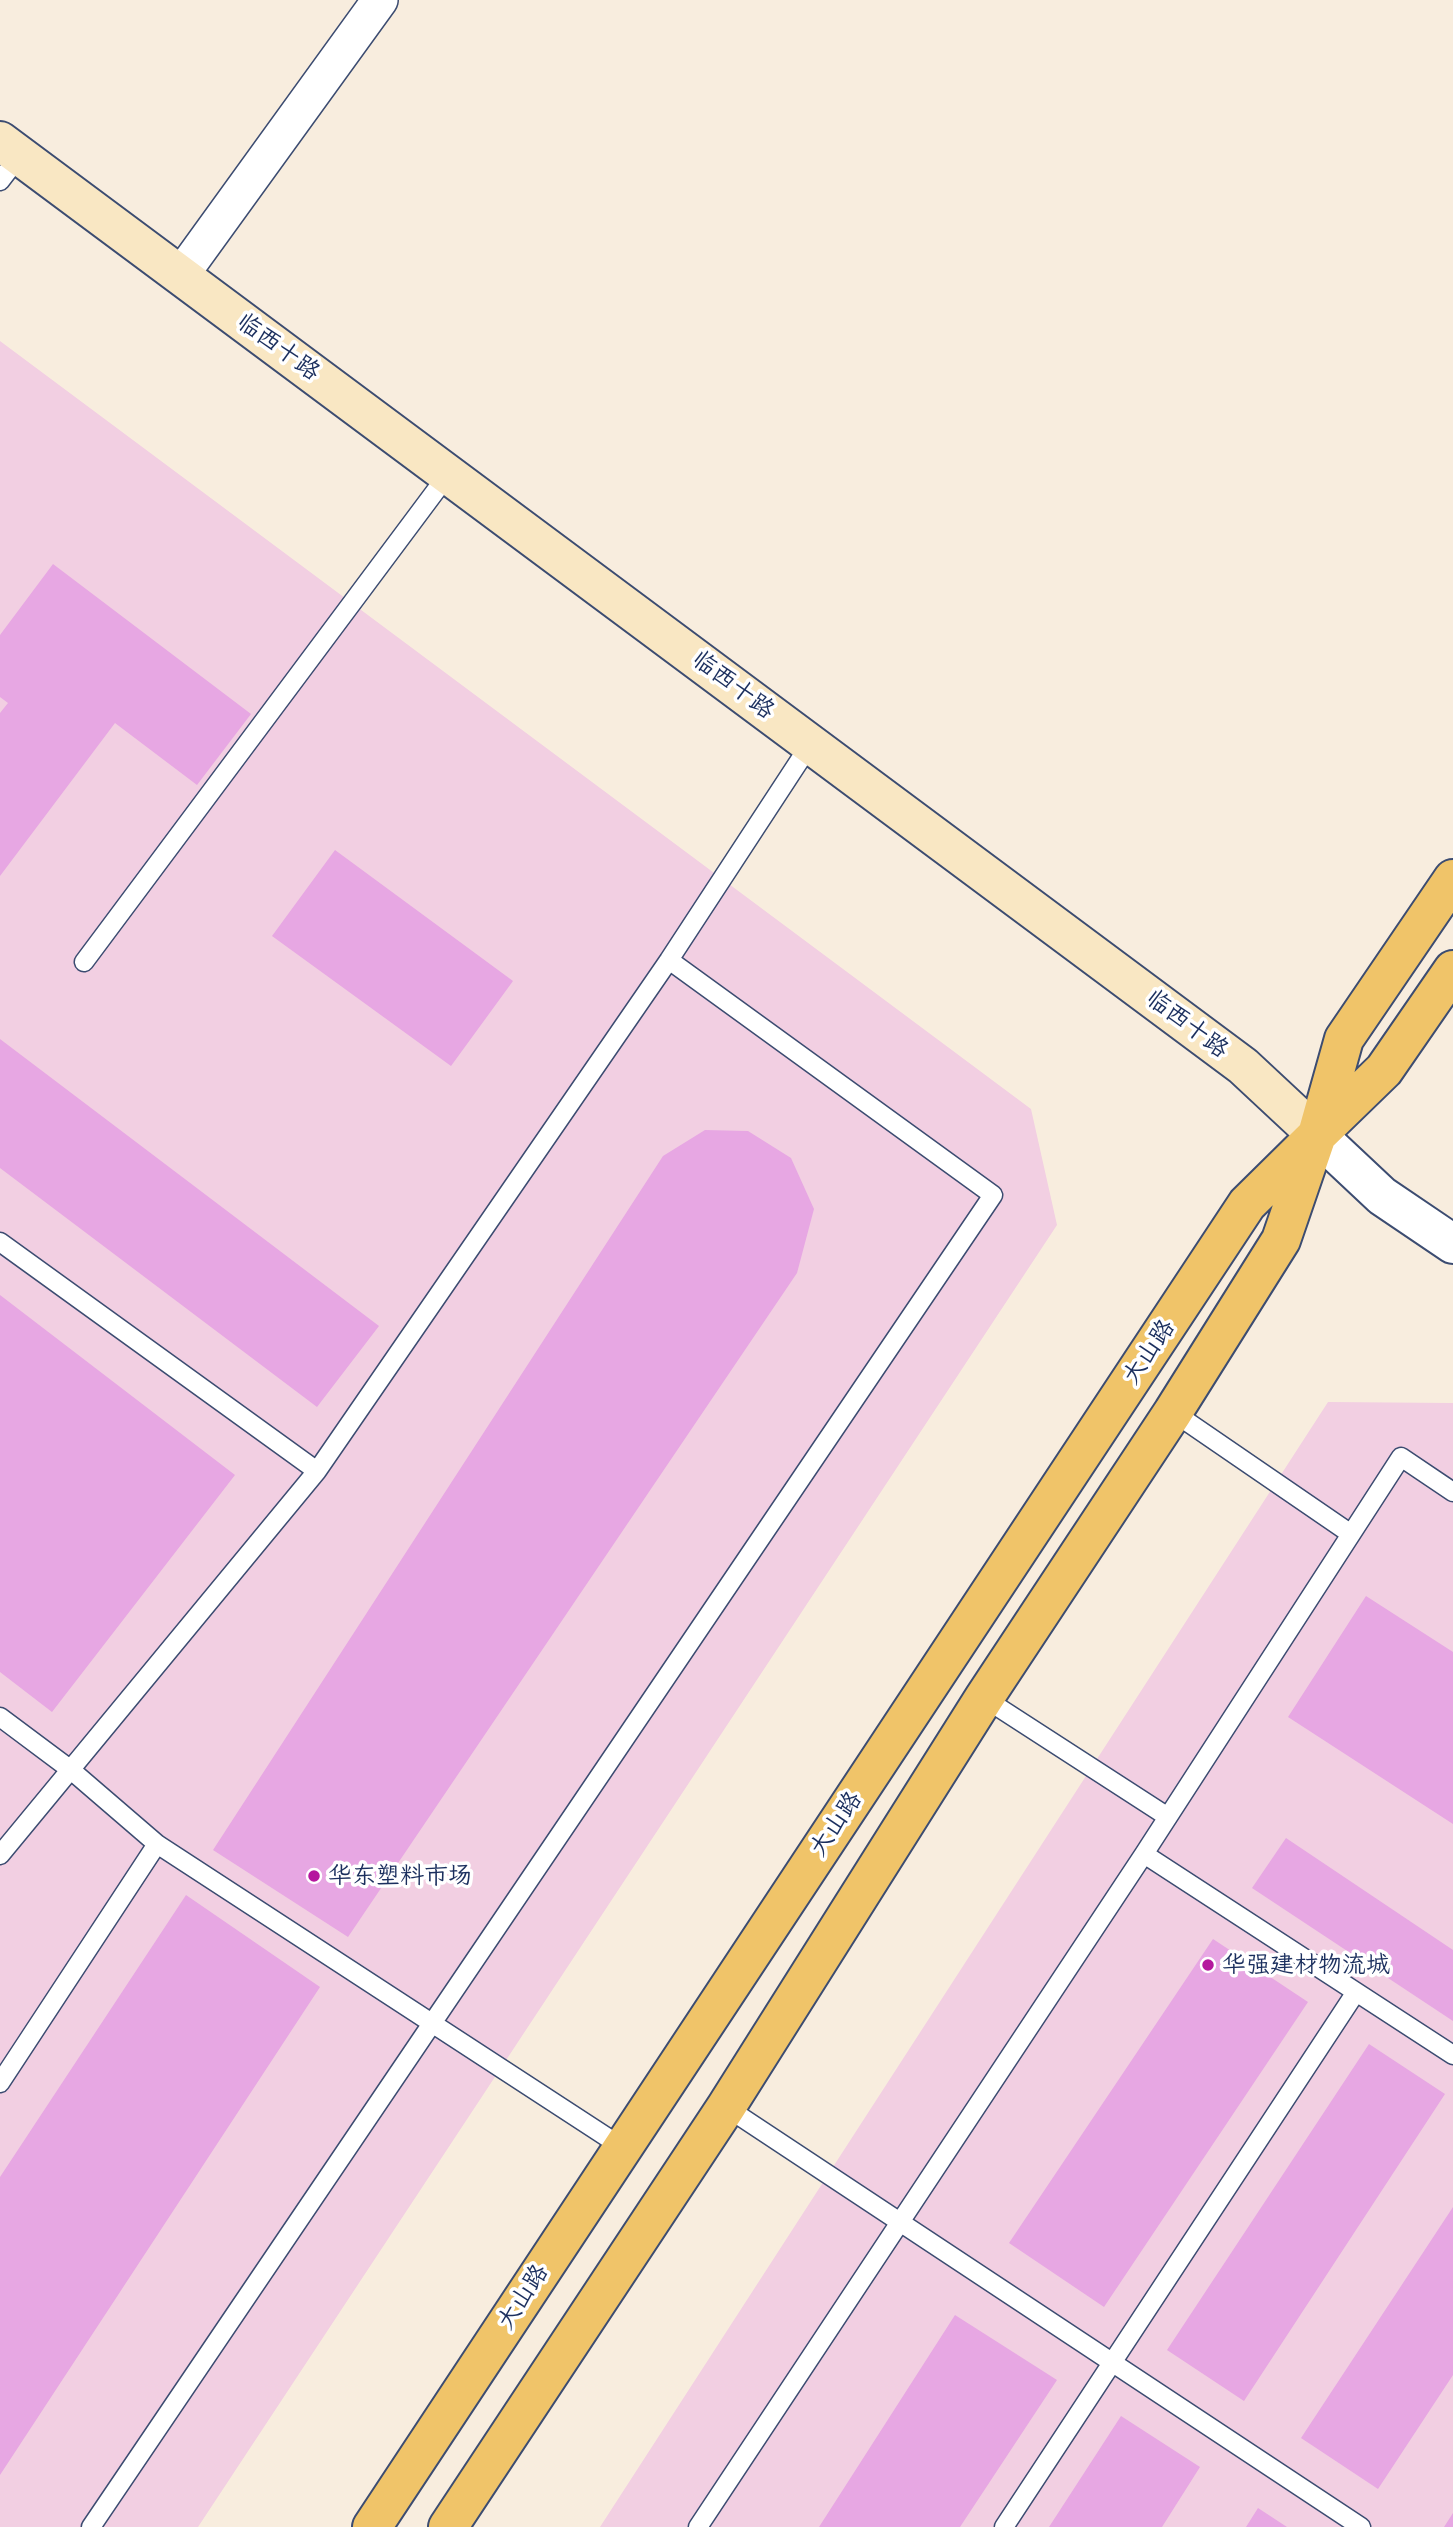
<!DOCTYPE html>
<meta charset="utf-8">
<style>
body{margin:0}
canvas{display:block;background:#f8edde}
</style>
<canvas width="1453" height="2527"></canvas>
<script>
const g = document.querySelector('canvas').getContext('2d');
g.lineJoin = 'round';
function fillPath(path, color) {
  g.fillStyle = color;
  g.fill(path, 'evenodd');
}
function toPath(rows) {
  const path = new Path2D();
  for (const r of rows) {
    path.moveTo(r[0], r[1]);
    for (let i = 2; i < r.length; i += 2) path.lineTo(r[i], r[i + 1]);
  }
  return path;
}
function trace(path, color, width, dash) {
  g.strokeStyle = color;
  g.lineWidth = width;
  g.lineCap = dash ? 'butt' : 'round';
  g.setLineDash(dash || []);
  g.stroke(path);
}
function drawText(font, color, halo, rows, align = 'center') {
  g.font = font + ' Delius,"LXGW WenKai TC",sans-serif';
  g.lineWidth = 7;
  g.setLineDash([]);
  g.textBaseline = 'middle';
  g.strokeStyle = halo;
  g.fillStyle = color;
  for (const [text, x, y, turn = 0] of rows) {
    g.save();
    g.translate(x, y);
    g.rotate((+turn || 0) * Math.PI / 180);
    g.textAlign = isNaN(turn) ? turn : align;
    if (halo) g.strokeText(text, 0, 0);
    g.fillText(text, 0, 0);
    g.restore();
  }
}
fillPath(toPath([
 [0,341,1031,1109,1057,1225,198,2527,0,2527],
 [1328,1402,1453,1403,1453,2527,600,2527]
]), '#f2cfe2');
fillPath(toPath([
 [53,564,251,714,197,785,115,723,0,876,0,713,8,703,0,697,0,635],
 [335,850,513,981,451,1066,272,936],
 [0,1039,379,1326,317,1407,0,1168],
 [705,1130,748,1131,791,1158,814,1209,797,1273,348,1937,213,1850,663,1156],
 [0,1295,235,1475,52,1712,0,1672],
 [1366,1596,1453,1652,1453,1824,1288,1717],
 [1286,1838,1453,1950,1453,2021,1252,1888],
 [186,1895,320,1987,0,2475,0,2177],
 [1213,1939,1308,2002,1104,2307,1009,2243],
 [1369,2044,1445,2094,1244,2401,1167,2350],
 [1453,2207,1453,2375,1378,2489,1301,2438],
 [955,2315,1057,2380,960,2527,819,2527],
 [1121,2416,1200,2467,1162,2527,1049,2527],
 [1258,2508,1287,2527,1246,2527],
 [1453,2513,1453,2527,1444,2527]
]), '#e7a7e3');
const service = toPath([
 [0,181,20,155],
 [84,962,449,473],
 [0,1242,317,1471],
 [1173,1412,1351,1534],
 [984,1698,1168,1817],
 [0,1717,71,1770,157,1844,622,2147],
 [1144,1854,1453,2055],
 [0,1855,317,1471,669,960,811,743],
 [0,2083,157,1844],
 [726,2107,1361,2527],
 [91,2527,993,1195,669,960],
 [698,2527,1144,1854,1401,1457,1453,1492],
 [1004,2527,1356,1992]
]);
const minor = toPath([
 [181,275,380,0]
]);
const tertiary = toPath([
 [1317,1135,1382,1196,1453,1244]
]);
const secondary = toPath([
 [0,141,1243,1066,1317,1135]
]);
const primary = toPath([
 [372,2527,1247,1204,1317,1135,1344,1039,1453,879],
 [448,2527,726,2107,984,1698,1173,1412,1281,1240,1317,1135,1384,1070,1453,970]
]);
trace(service, '#3c4c71', 21);
trace(minor, '#3c4c71', 38);
trace(tertiary, '#3c4c71', 42);
trace(secondary, '#3c4c71', 42);
trace(primary, '#3c4c71', 42);
trace(service, '#fff', 18);
trace(minor, '#fff', 35);
trace(tertiary, '#fff', 38);
trace(secondary, '#f9e7c3', 38);
trace(primary, '#f0c469', 38);
for (const [x, y, r, color] of [
 [314,1876,7,"#b5179e"],
 [1208,1965,7,"#b5179e"]
]) {
  const dot = new Path2D();
  dot.arc(x, y, r, 0, 2 * Math.PI);
  g.fillStyle = color;
  g.fill(dot);
  trace(dot, '#fff', 2.5);
}
drawText('24px', '#1b2f5e', '#fff', [
 ["临西十路",278,347,36],
 ["临西十路",733,685,37],
 ["临西十路",1187,1024,37],
 ["大山路",1149,1352,-56],
 ["大山路",836,1824,-56],
 ["大山路",523,2297,-57]
]);
drawText('24px', '#1b2f5e', '#fff', [
 ["华东塑料市场",328,1876],
 ["华强建材物流城",1222,1965]
], 'left');
</script>
